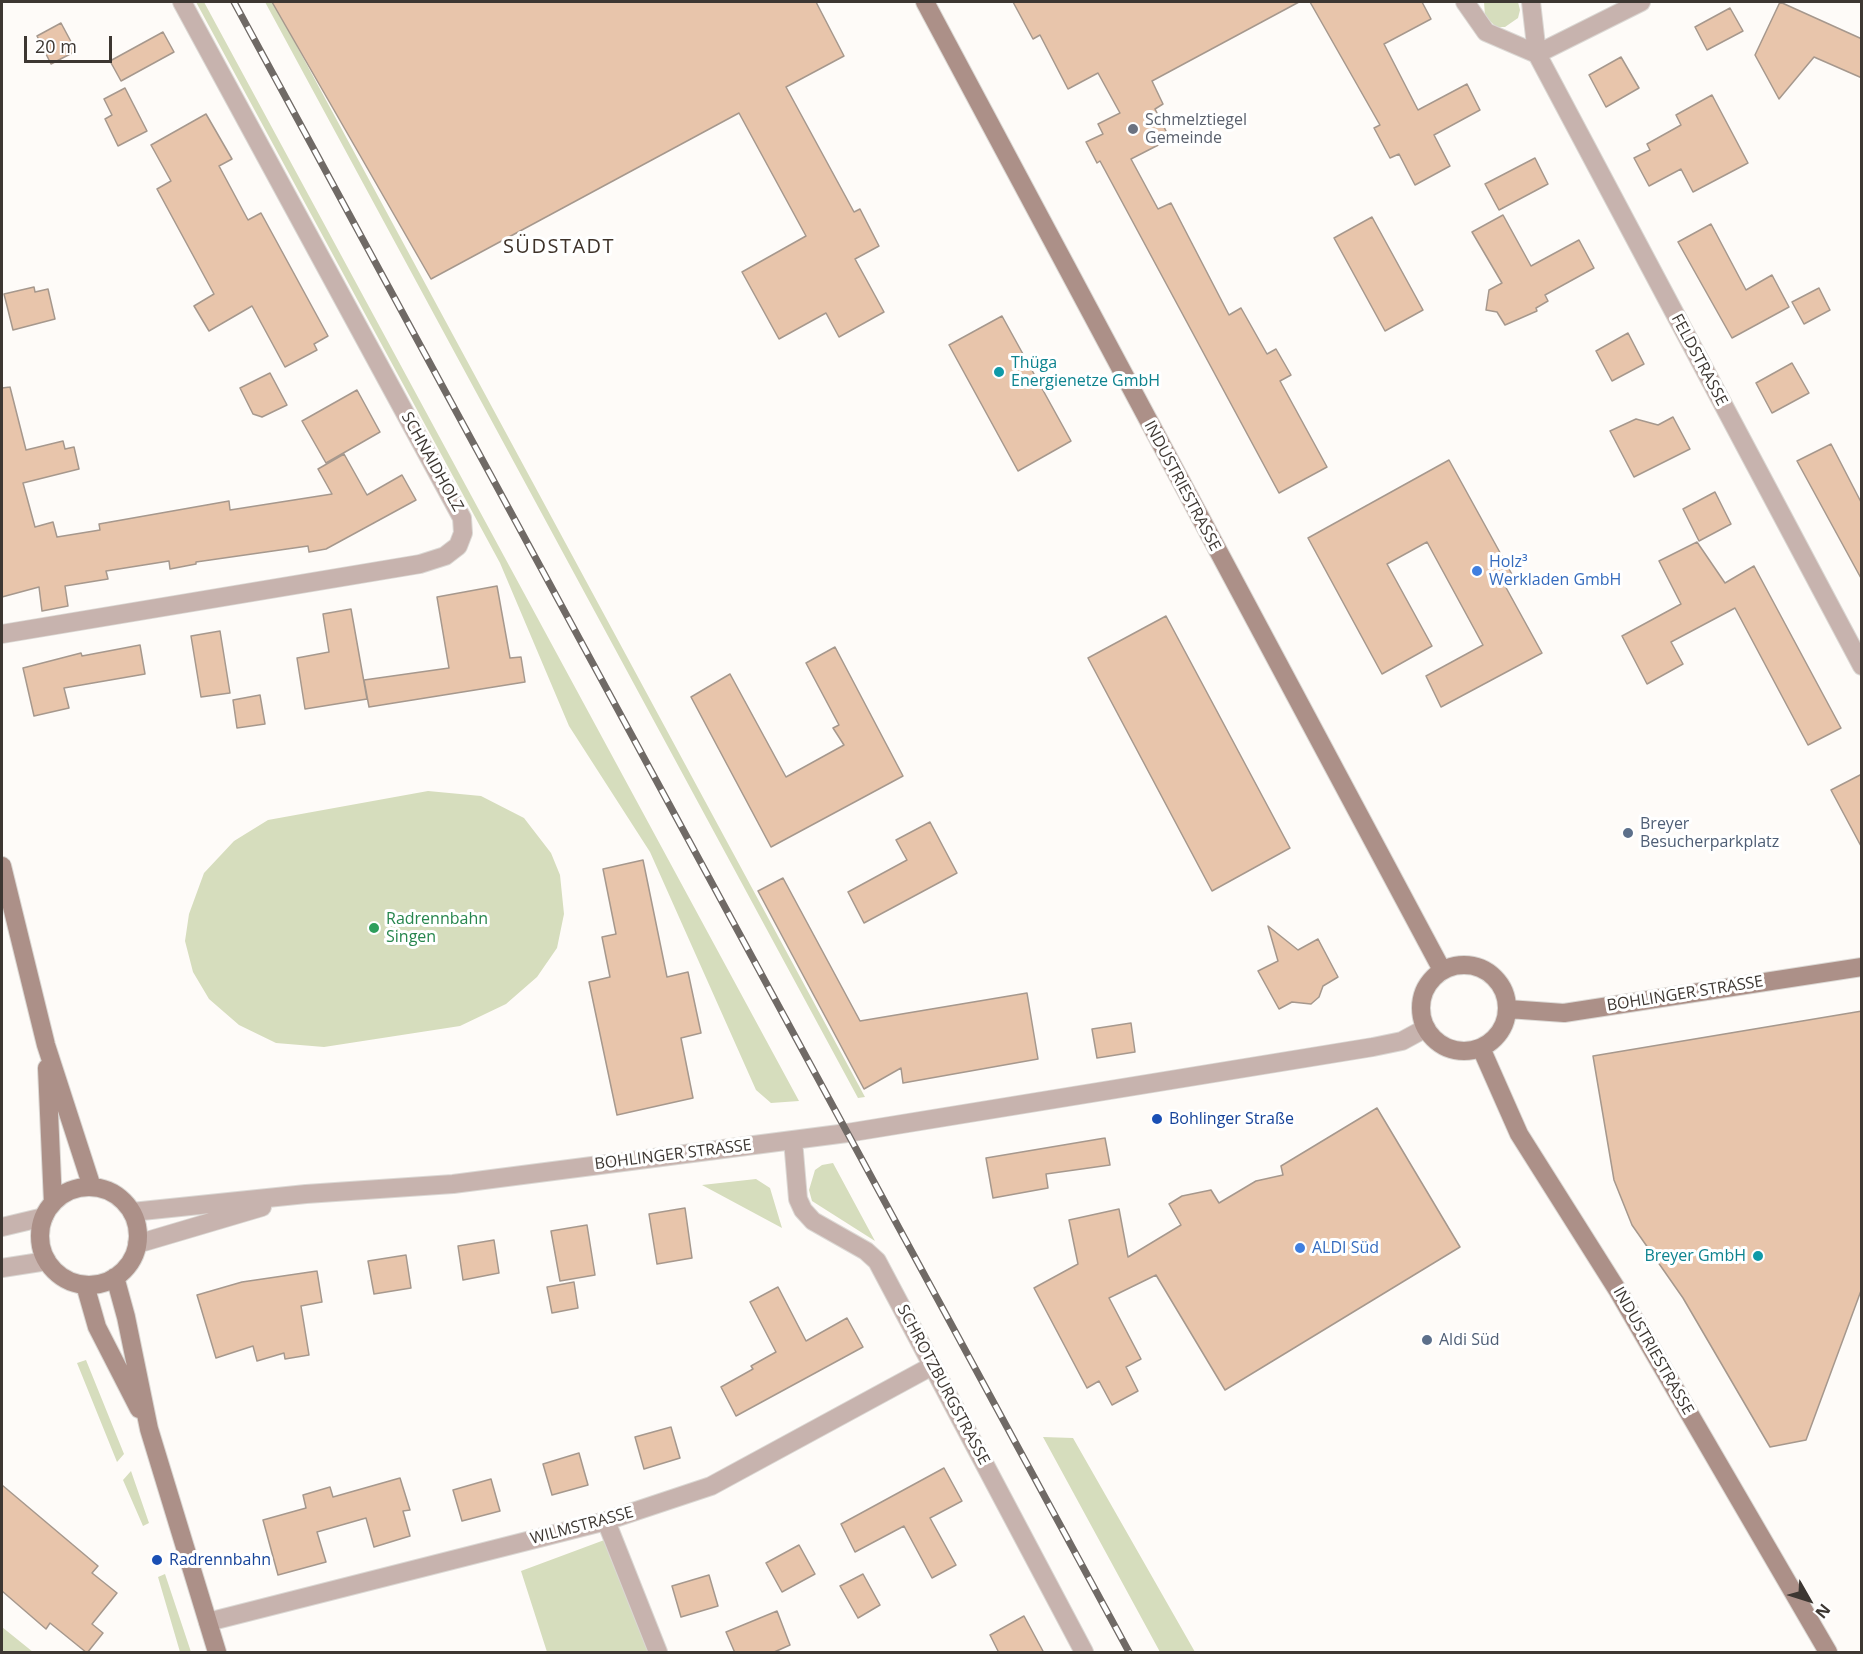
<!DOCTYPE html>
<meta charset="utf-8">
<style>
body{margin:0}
#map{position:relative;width:1863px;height:1654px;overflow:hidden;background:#fefbf8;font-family:"Open Sans",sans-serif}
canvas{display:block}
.frame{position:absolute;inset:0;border:3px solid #3d3732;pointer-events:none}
.north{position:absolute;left:1779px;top:1570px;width:60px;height:60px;-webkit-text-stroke:4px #fff;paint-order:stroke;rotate:129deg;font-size:16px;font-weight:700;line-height:24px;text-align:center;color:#3d3732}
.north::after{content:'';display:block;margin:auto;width:21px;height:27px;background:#3d3732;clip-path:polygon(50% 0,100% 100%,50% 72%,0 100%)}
.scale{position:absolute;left:24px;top:36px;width:88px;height:27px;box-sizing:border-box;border:3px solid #3d3732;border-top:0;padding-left:8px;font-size:18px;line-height:21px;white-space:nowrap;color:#3d3732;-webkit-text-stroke:4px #fff;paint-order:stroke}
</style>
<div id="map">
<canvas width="1863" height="1654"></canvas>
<div class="frame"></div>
<div class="north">N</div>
<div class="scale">20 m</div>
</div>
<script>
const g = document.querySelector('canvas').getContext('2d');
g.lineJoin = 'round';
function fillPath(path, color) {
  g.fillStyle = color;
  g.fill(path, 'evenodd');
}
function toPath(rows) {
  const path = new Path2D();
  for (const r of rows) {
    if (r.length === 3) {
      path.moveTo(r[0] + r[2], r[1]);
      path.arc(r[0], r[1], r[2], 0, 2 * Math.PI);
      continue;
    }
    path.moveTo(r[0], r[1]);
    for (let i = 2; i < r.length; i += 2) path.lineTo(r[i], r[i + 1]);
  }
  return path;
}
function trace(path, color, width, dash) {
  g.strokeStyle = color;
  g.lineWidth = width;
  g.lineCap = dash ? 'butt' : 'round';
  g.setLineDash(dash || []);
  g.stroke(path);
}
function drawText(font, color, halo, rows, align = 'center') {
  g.font = font + ' "Open Sans",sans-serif';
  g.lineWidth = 6;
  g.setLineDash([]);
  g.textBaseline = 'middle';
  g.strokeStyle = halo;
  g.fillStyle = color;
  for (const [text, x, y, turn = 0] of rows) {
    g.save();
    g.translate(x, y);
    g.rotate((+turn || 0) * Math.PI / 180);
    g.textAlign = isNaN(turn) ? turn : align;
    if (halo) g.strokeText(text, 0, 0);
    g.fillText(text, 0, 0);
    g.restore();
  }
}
fillPath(toPath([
 [196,2,204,2,799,1101,771,1103,756,1090,650,852,569,726,500,563],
 [265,2,273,2,865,1097,858,1098],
 [1484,2,1518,2,1520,10,1518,18,1505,27,1496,27,1485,16],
 [428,791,481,796,524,818,551,853,560,875,564,914,557,948,537,977,506,1004,460,1026,324,1047,276,1043,239,1025,209,999,193,972,185,941,189,914,204,873,234,841,268,820],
 [833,1163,875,1241,812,1201,809,1190,815,1170,822,1165],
 [756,1179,770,1188,782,1228,702,1185],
 [86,1360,124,1454,117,1462,77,1363],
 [1043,1437,1073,1438,1195,1652,1160,1652],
 [131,1471,149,1523,143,1526,123,1480],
 [607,1539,649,1652,547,1652,521,1571],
 [165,1574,191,1652,180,1652,158,1577],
 [2,1627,33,1652,2,1652]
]), '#d6ddbd');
const building = toPath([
 [272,2,816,2,844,56,786,87,854,212,860,209,879,246,855,259,884,312,839,337,826,313,779,339,742,272,806,236,739,113,431,279,272,2],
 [1013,2,1299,2,1152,81,1163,104,1155,109,1170,139,1131,159,1158,209,1171,203,1229,315,1241,308,1267,354,1276,349,1291,375,1280,381,1327,467,1279,493,1100,161,1097,163,1086,142,1103,134,1098,124,1120,113,1098,73,1068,89,1040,35,1033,39,1013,2],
 [1310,2,1422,2,1431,19,1384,44,1418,110,1467,84,1480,110,1434,135,1450,166,1415,185,1399,154,1390,158,1374,128,1380,125,1310,2],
 [1780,2,1862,39,1862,78,1814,57,1779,99,1755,55,1780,2],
 [1730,8,1743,31,1707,50,1695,27,1730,8],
 [61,23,76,51,51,64,37,36,61,23],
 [163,32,174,52,121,81,110,61,163,32],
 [1621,57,1639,88,1606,107,1589,75,1621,57],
 [125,88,147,131,118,146,105,119,112,115,104,99,125,88],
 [1712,95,1748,163,1693,192,1681,169,1649,186,1634,158,1650,150,1647,144,1681,125,1676,115,1712,95],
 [206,114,232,159,219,166,248,220,261,213,328,336,314,344,317,350,285,367,252,306,209,331,194,306,214,294,157,189,171,181,151,145,206,114],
 [1535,158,1548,184,1499,210,1485,184,1535,158],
 [1503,215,1531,266,1579,240,1594,268,1545,295,1548,301,1536,308,1537,311,1505,325,1497,312,1486,310,1489,290,1502,283,1472,232,1503,215],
 [1372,217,1423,310,1385,331,1334,238,1372,217],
 [1711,224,1746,290,1772,275,1789,307,1732,338,1678,242,1711,224],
 [34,287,35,292,48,289,55,319,13,330,4,294,34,287],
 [1819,288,1830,310,1804,324,1792,302,1819,288],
 [1002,316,1071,441,1018,471,949,345,1002,316],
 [1628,333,1644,364,1612,381,1596,351,1628,333],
 [1792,363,1809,393,1772,413,1756,383,1792,363],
 [270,373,287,405,262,417,253,414,240,388,270,373],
 [10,387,26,450,63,441,65,449,74,447,79,469,23,483,35,527,53,522,57,537,100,530,99,524,229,501,230,510,332,494,318,469,344,454,367,495,402,475,416,500,326,549,309,552,308,546,196,562,196,564,170,569,169,561,106,571,108,579,65,586,68,606,42,611,39,587,2,597,2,388,10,387],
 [357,390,380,432,326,463,302,421,357,390],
 [1673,417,1690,449,1634,477,1610,431,1636,419,1658,425,1673,417],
 [1831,444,1862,504,1862,580,1797,461,1831,444],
 [1449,460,1514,578,1504,584,1542,653,1441,707,1426,676,1483,645,1427,542,1387,564,1432,646,1382,674,1308,538,1449,460],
 [1715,492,1731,524,1699,541,1683,509,1715,492],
 [1697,542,1725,583,1754,566,1841,728,1808,745,1735,608,1671,642,1683,664,1647,684,1622,636,1681,604,1659,561,1697,542],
 [497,586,510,658,521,657,525,682,369,707,364,680,449,668,437,597,497,586],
 [351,609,367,699,305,709,297,658,329,652,323,614,351,609],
 [1166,616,1290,848,1212,891,1088,658,1166,616],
 [220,631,230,693,201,697,191,636,220,631],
 [140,645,145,674,64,688,69,708,34,716,23,668,81,653,82,656,140,645],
 [835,647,903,776,771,847,691,697,730,674,786,777,844,745,833,728,839,725,806,663,835,647],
 [260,695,265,724,237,728,233,700,260,695],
 [1862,774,1862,848,1831,790,1862,774],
 [930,822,957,873,864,923,848,892,907,860,896,840,930,822],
 [643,860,667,977,688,972,701,1033,681,1038,693,1098,617,1115,589,982,610,977,602,937,616,934,603,869,643,860],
 [783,878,860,1021,1027,993,1038,1059,903,1083,901,1068,864,1089,758,891,783,878],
 [1268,926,1298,950,1318,939,1338,977,1323,986,1319,997,1311,1004,1292,1002,1279,1009,1258,971,1278,961,1268,926],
 [1862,1011,1862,1288,1806,1440,1770,1447,1683,1298,1632,1225,1614,1180,1593,1056,1862,1011],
 [1131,1023,1135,1052,1097,1058,1092,1029,1131,1023],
 [1377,1108,1460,1247,1225,1390,1156,1275,1109,1298,1141,1359,1126,1367,1138,1391,1112,1405,1099,1381,1087,1388,1034,1288,1078,1264,1069,1220,1119,1209,1128,1257,1181,1225,1169,1204,1182,1196,1211,1190,1219,1203,1256,1181,1283,1175,1281,1166,1377,1108],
 [1105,1138,1110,1165,1046,1174,1048,1188,993,1198,986,1158,1105,1138],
 [685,1208,692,1258,657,1264,649,1214,685,1208],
 [587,1225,595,1275,560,1281,551,1231,587,1225],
 [494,1240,499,1273,463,1280,458,1246,494,1240],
 [406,1255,411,1288,374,1294,368,1261,406,1255],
 [317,1271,322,1302,301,1306,309,1355,285,1359,284,1353,257,1361,253,1346,216,1358,197,1295,242,1282,317,1271],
 [574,1282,578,1308,552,1313,547,1287,574,1282],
 [778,1287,806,1341,847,1318,863,1347,736,1416,721,1387,753,1369,751,1366,776,1352,750,1302,778,1287],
 [671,1427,680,1458,644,1469,635,1437,671,1427],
 [579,1453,588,1485,552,1495,543,1464,579,1453],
 [944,1468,962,1501,930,1518,956,1565,932,1578,904,1526,855,1552,841,1524,944,1468],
 [400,1478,410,1510,403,1511,410,1536,374,1547,366,1518,317,1532,326,1562,278,1575,263,1520,306,1508,303,1495,330,1487,333,1497,400,1478],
 [491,1479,500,1511,462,1521,453,1490,491,1479],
 [2,1485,98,1566,92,1573,117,1593,92,1624,103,1633,87,1653,50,1623,46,1629,2,1591,2,1485],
 [799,1545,815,1574,782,1592,766,1563,799,1545],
 [863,1574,880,1605,858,1618,840,1586,863,1574],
 [709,1575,718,1606,681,1617,672,1586,709,1575],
 [777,1611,790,1645,772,1653,735,1653,726,1632,777,1611],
 [1024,1616,1044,1653,999,1653,990,1635,1024,1616]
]);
fillPath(building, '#e8c5ab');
trace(building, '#a6988d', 1.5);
const street = toPath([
 [1465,2,1486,32,1537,54],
 [1531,2,1537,54,1862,666],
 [1537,54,1641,2],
 [2,634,420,564,445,556,458,546,463,533,462,518,182,2],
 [793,1140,798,1199,803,1210,813,1221,866,1251,877,1261,1084,1652],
 [132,1212,306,1194,453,1184,847,1133,1373,1047,1402,1041,1426,1028],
 [2,1227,44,1217],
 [137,1244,262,1207],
 [2,1268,47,1261],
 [606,1521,658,1652],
 [208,1622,606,1521,711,1486,932,1366]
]);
const secondary = toPath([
 [925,2,1442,970],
 [2,866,46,1045,92,1187],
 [1464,1008,43],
 [1508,1009,1564,1013,1862,967],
 [1481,1048,1519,1134,1618,1291,1828,1652],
 [47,1068,53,1203],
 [89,1236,49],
 [115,1277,126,1317,149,1429,217,1652],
 [85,1285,97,1327,139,1409]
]);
trace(street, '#dbd8d4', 20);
trace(secondary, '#dbd8d4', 20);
trace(street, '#c7b3ae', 18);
trace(secondary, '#ac9088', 18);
const rail = toPath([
 [234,2,1129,1652]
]);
trace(rail, '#706a66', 7);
trace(rail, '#fff', 4.5, [14]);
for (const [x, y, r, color] of [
 [1133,129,6,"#6b7280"],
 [999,372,6,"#0f9aa8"],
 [1477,571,6,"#3f7fe0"],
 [1628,833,6,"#5c6f8a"],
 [374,928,6,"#2e9e5b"],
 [1157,1119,6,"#1a4fb4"],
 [1300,1248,6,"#3f7fe0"],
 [1758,1256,6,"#0f9aa8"],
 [1427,1340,6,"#5c6f8a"],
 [157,1560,6,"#1a4fb4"]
]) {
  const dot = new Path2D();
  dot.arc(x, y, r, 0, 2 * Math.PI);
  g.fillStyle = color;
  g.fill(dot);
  trace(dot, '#fff', 2);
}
drawText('16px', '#5b616d', '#fff', [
 ["Schmelztiegel",1145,120],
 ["Gemeinde",1145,138]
], 'left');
drawText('16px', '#3d3732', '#fff', [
 ["FELDSTRASSE",1699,360,62],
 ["SCHNAIDHOLZ",432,462,61],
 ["INDUSTRIESTRASSE",1182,486,62],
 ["BOHLINGER STRASSE",1685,994,-9],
 ["BOHLINGER STRASSE",673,1155,-7],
 ["INDUSTRIESTRASSE",1653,1351,60],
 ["SCHROTZBURGSTRASSE",943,1385,62],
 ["WILMSTRASSE",582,1526,-15]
]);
drawText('16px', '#0d838f', '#fff', [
 ["Thüga",1011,363],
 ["Energienetze GmbH",1011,381],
 ["Breyer GmbH",1746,1256,"right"]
], 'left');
drawText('16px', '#366cbe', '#fff', [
 ["Holz³",1489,562],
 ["Werkladen GmbH",1489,580],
 ["ALDI Süd",1312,1248]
], 'left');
drawText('16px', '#4e5e75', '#fff', [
 ["Breyer",1640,824],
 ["Besucherparkplatz",1640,842],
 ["Aldi Süd",1439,1340]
], 'left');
drawText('16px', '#27864d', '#fff', [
 ["Radrennbahn",386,919],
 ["Singen",386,937]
], 'left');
drawText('16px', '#164399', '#fff', [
 ["Bohlinger Straße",1169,1119],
 ["Radrennbahn",169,1560]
], 'left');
g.letterSpacing = '1.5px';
drawText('20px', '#3e3229', '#fff', [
 ["SÜDSTADT",559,247]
]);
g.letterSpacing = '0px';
</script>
